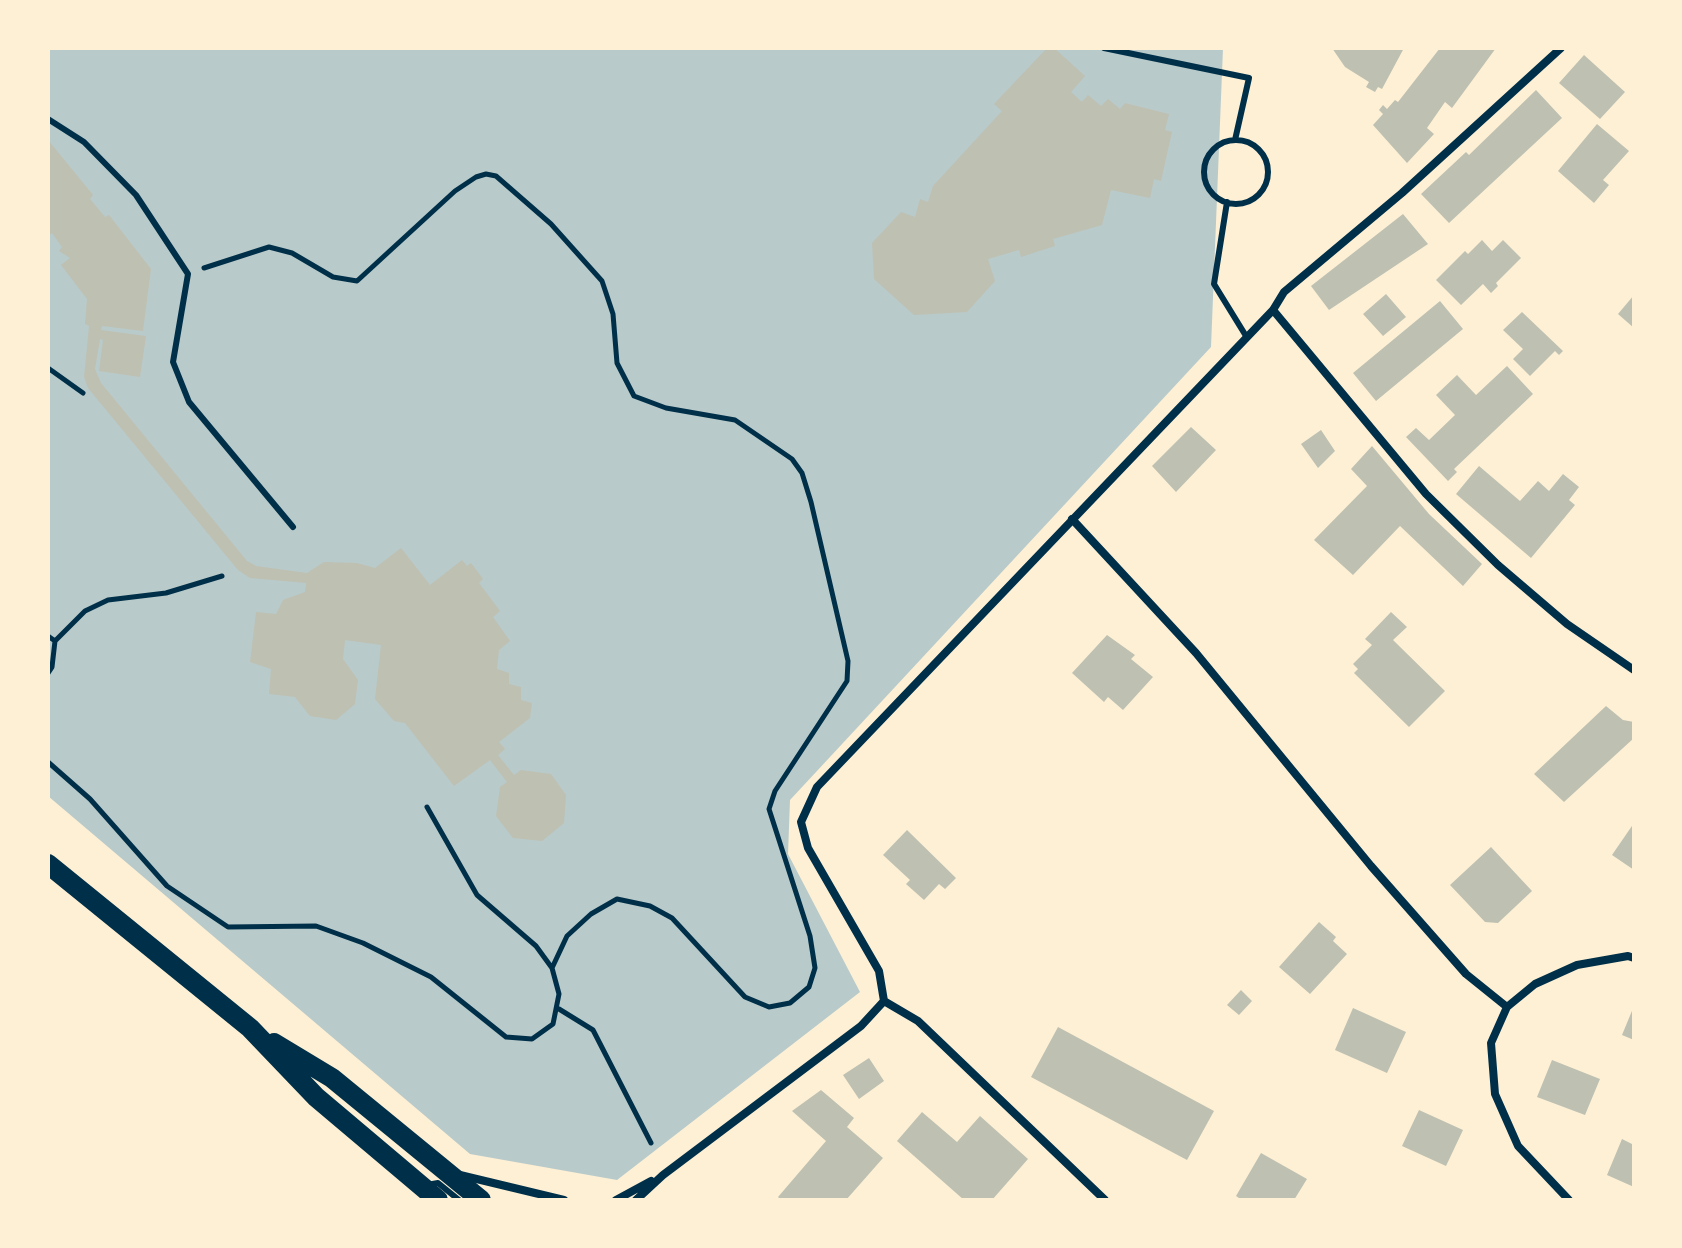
<!DOCTYPE html>
<style>
body{margin:0}
#map{position:relative;width:1682px;height:1248px;overflow:hidden;background:#fdf0d5;font-family:"Asap Condensed",sans-serif}
canvas{display:block}
.frame{position:absolute;inset:0;border:50px solid #fdf0d5;pointer-events:none}
</style>
<div id="map">
<canvas width="1682" height="1248"></canvas>
<div class="frame"></div>
</div>
<script>
const g = document.querySelector('canvas').getContext('2d');
g.lineJoin = 'round';
function fillPath(path, color) {
  g.fillStyle = color;
  g.fill(path, 'evenodd');
}
function toPath(rows) {
  const path = new Path2D();
  for (const r of rows) {
    if (r.length === 3) {
      path.moveTo(r[0] + r[2], r[1]);
      path.arc(r[0], r[1], r[2], 0, 2 * Math.PI);
      continue;
    }
    path.moveTo(r[0], r[1]);
    for (let i = 2; i < r.length; i += 2) path.lineTo(r[i], r[i + 1]);
  }
  return path;
}
function trace(path, color, width, dash) {
  g.strokeStyle = color;
  g.lineWidth = width;
  g.lineCap = dash ? 'butt' : 'round';
  g.setLineDash(dash || []);
  g.stroke(path);
}
fillPath(toPath([
 [48,48,1223,48,1211,347,790,800,788,854,860,992,617,1180,470,1154,48,796]
]), '#b9caca');
fillPath(toPath([
 [1047,48,1054,48,1085,76,1071,92,1082,102,1088,95,1101,106,1108,99,1120,109,1125,103,1169,114,1165,130,1172,132,1161,181,1154,179,1150,198,1111,190,1102,225,1053,239,1055,246,1021,257,1019,250,988,259,995,281,967,312,914,315,874,279,872,243,901,212,915,217,920,199,928,202,933,186,1002,111,994,104],
 [1332,48,1404,48,1382,89,1378,87,1375,92,1366,87,1369,82,1345,67],
 [1440,48,1496,48,1452,108,1445,102,1427,128,1434,134,1407,163,1373,125,1383,114,1379,110,1383,105,1387,109,1395,100,1398,102],
 [1584,55,1625,92,1600,119,1559,83],
 [1536,90,1562,118,1449,223,1421,194,1466,152,1469,155],
 [1597,124,1629,151,1603,180,1609,185,1594,203,1558,171],
 [48,140,93,195,90,199,105,217,109,215,151,269,143,331,102,326,101,330,146,336,140,377,99,371,103,340,100,339,95,369,101,383,247,561,256,566,307,573,324,562,357,563,375,568,401,548,430,585,462,560,467,566,471,563,483,579,479,583,500,611,493,617,510,641,499,650,497,669,509,673,509,684,521,687,521,700,532,703,530,718,499,742,505,749,498,755,514,775,521,770,551,774,566,795,564,823,542,841,513,838,496,816,500,787,507,782,490,760,454,786,405,723,394,721,375,699,381,645,345,640,343,659,358,680,355,704,336,720,310,716,295,697,269,694,271,669,250,662,256,612,276,614,283,600,305,592,306,583,250,578,238,570,88,388,84,377,89,326,85,324,87,299,61,265,70,258,59,251,62,247,52,233,48,236],
 [1403,214,1428,244,1329,310,1311,286],
 [1482,240,1492,251,1503,240,1521,258,1496,283,1498,286,1491,293,1483,284,1461,305,1436,280,1465,251,1468,254],
 [1386,294,1406,317,1383,336,1363,314],
 [1634,295,1634,328,1618,314],
 [1440,301,1463,329,1376,401,1353,373],
 [1522,312,1563,351,1559,355,1555,351,1530,376,1513,359,1523,349,1503,330],
 [1507,366,1533,394,1454,469,1457,472,1448,481,1406,437,1416,428,1429,440,1455,415,1436,395,1457,375,1476,395],
 [1191,427,1216,450,1176,492,1152,466],
 [1321,430,1335,451,1318,468,1301,444],
 [1372,446,1429,514,1482,564,1463,586,1400,526,1353,575,1314,540,1367,486,1351,469],
 [1479,466,1520,501,1538,481,1549,491,1563,474,1579,487,1569,500,1575,505,1531,558,1456,494],
 [1391,612,1407,627,1393,640,1445,691,1409,727,1354,673,1358,669,1353,664,1372,645,1365,639],
 [1107,635,1135,655,1131,659,1153,677,1123,710,1108,697,1104,702,1072,673],
 [1606,706,1623,720,1634,722,1634,738,1564,802,1534,774],
 [1634,823,1634,870,1612,855],
 [907,830,956,878,945,889,939,884,924,900,906,884,910,880,883,855],
 [1491,847,1532,891,1498,923,1485,922,1450,885],
 [1319,922,1336,937,1333,941,1347,954,1310,994,1279,967],
 [1241,990,1252,1001,1239,1015,1227,1005],
 [1634,1006,1634,1040,1622,1035],
 [1353,1008,1406,1032,1387,1073,1335,1050],
 [1058,1027,1214,1111,1187,1160,1031,1077],
 [869,1058,884,1081,859,1099,843,1075],
 [1552,1060,1600,1079,1585,1115,1537,1097],
 [821,1090,854,1118,847,1127,883,1158,846,1200,781,1200,778,1197,826,1141,792,1111],
 [1419,1110,1463,1130,1446,1166,1402,1146],
 [922,1112,957,1142,980,1116,1028,1159,992,1200,964,1200,897,1141],
 [1622,1139,1634,1145,1634,1187,1607,1175],
 [1261,1153,1307,1179,1294,1200,1242,1200,1236,1196]
]), '#bec0b2');
trace(toPath([
 [48,368,83,393],
 [48,636,55,641,85,611,108,600,166,593,222,576],
 [48,673,52,667,55,641],
 [48,762,90,799,167,886,228,927,316,926,363,943,431,977,506,1037,532,1039,553,1024,559,994,552,968,567,936,591,914,617,899,650,906,672,918,745,997,769,1007,790,1003,809,987,815,968,810,936,769,809,775,791,847,681,848,661,811,502,802,473,792,459,735,420,666,408,634,396,617,363,613,314,602,281,551,224,496,176,486,174,476,177,455,191,357,281,333,277,292,253,269,247,204,268],
 [427,807,477,895,536,946,552,968],
 [559,1009,593,1030,651,1143]
]), '#003049', 5);
trace(toPath([
 [1104,48,1249,78,1235,140],
 [48,119,84,142,136,195,188,274,173,362,189,402,293,527],
 [1236,172,32],
 [1227,202,1214,284,1246,336],
 [427,1185,438,1183,459,1200]
]), '#003049', 6);
trace(toPath([
 [1273,310,1426,494,1498,565,1567,624,1634,670],
 [1072,519,1196,653,1371,866,1466,974,1507,1007],
 [884,1001,918,1021,1105,1200],
 [460,1175,564,1200],
 [616,1200,651,1181],
 [636,1200,663,1175,861,1026,884,1001,879,971,808,848,801,822,817,787,1273,310,1284,292,1402,193,1561,48],
 [1569,1200,1518,1146,1495,1094,1491,1043,1507,1007,1535,984,1577,965,1628,956,1634,958]
]), '#003049', 8);
trace(toPath([
 [48,864,250,1028,316,1097,438,1200],
 [274,1043,332,1078,481,1200]
]), '#003049', 20);
</script>
